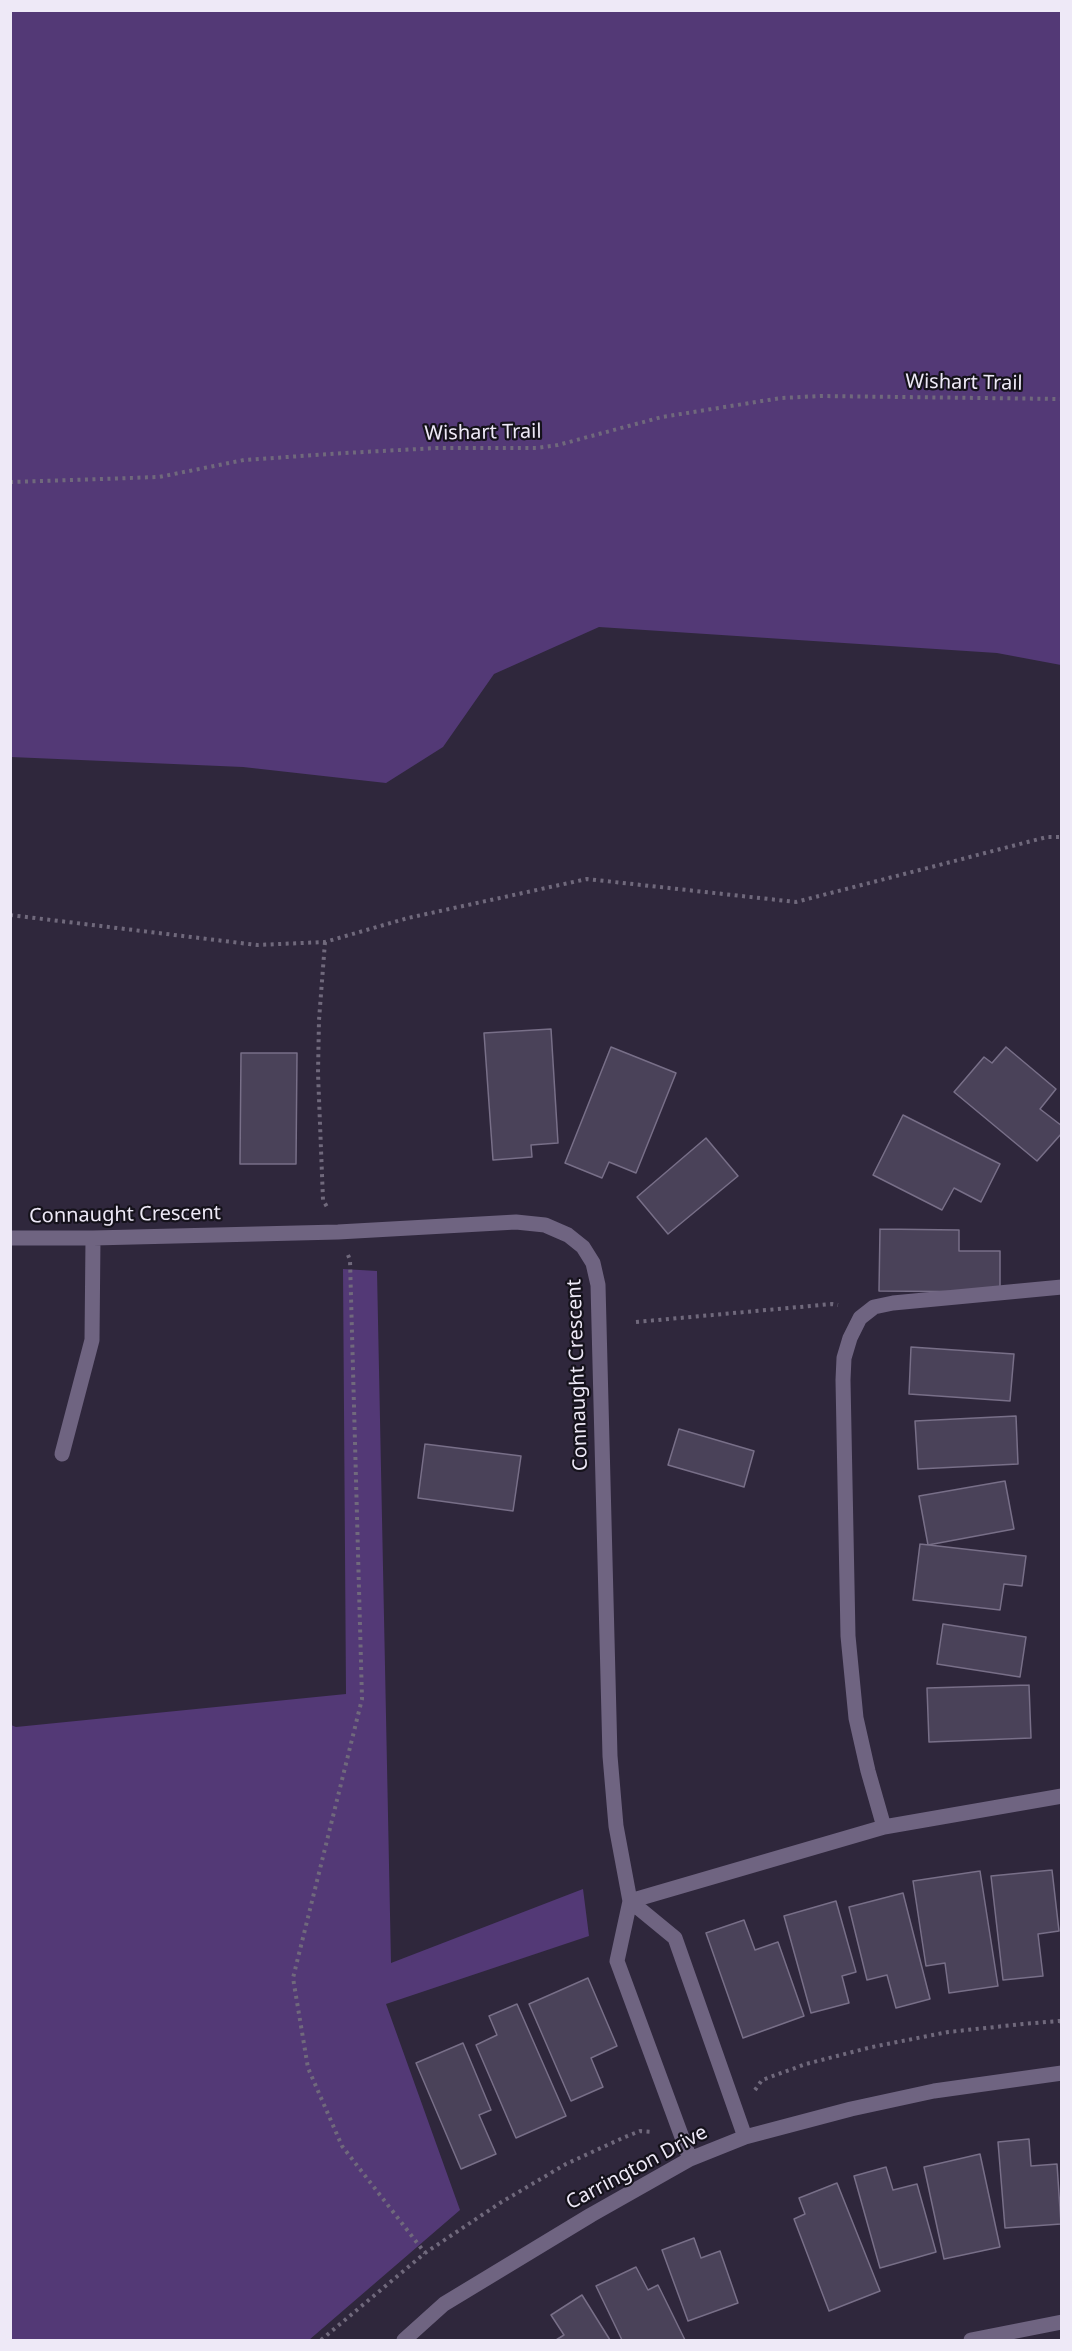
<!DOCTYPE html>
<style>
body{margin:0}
#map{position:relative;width:1072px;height:2351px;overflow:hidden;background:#2f273c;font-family:"Noto Sans",sans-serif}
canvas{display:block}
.frame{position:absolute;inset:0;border:12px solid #eee9f7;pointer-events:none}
</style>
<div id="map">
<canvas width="1072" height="2351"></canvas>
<div class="frame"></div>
</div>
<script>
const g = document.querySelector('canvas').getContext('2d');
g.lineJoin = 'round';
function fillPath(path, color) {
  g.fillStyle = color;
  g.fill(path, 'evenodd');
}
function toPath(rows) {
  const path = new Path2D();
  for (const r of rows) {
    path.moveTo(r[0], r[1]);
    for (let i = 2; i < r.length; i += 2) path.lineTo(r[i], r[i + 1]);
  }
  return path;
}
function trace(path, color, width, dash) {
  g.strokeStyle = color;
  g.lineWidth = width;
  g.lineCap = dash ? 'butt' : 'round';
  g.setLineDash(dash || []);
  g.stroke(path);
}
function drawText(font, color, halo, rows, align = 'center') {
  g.font = font + ' "Noto Sans",sans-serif';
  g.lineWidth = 4.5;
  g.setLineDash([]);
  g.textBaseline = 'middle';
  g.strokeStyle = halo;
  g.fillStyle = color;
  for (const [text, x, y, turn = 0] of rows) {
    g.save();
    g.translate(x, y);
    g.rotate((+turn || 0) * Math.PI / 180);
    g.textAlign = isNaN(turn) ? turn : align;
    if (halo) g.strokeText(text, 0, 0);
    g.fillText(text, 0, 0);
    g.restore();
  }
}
fillPath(toPath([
 [11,10,1061,11,1061,665,997,653,599,627,494,674,443,747,386,783,243,767,11,757],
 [343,1269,377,1271,391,1963,583,1889,589,1936,386,2004,460,2210,309,2340,11,2340,11,1725,16,1727,346,1694]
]), '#533976');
const building = toPath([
 [551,1029,558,1143,531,1145,532,1157,493,1160,484,1033,551,1029],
 [611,1047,676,1073,636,1173,609,1162,602,1178,565,1163,611,1047],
 [1006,1047,1056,1089,1040,1109,1062,1126,1062,1133,1037,1161,954,1092,984,1057,992,1063,1006,1047],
 [241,1053,297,1053,296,1164,240,1164,241,1053],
 [903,1115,1000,1164,981,1202,954,1188,942,1210,873,1175,903,1115],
 [706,1138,738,1176,668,1234,637,1197,706,1138],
 [880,1229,959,1230,959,1251,1000,1251,1000,1292,879,1291,880,1229],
 [911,1347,1014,1354,1010,1401,909,1394,911,1347],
 [1016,1416,1018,1464,918,1469,915,1421,1016,1416],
 [679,1429,754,1451,744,1487,668,1465,679,1429],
 [425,1444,521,1456,513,1511,418,1498,425,1444],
 [1005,1481,1014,1529,928,1545,919,1496,1005,1481],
 [920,1544,1026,1556,1022,1586,1004,1584,1000,1610,913,1600,920,1544],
 [943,1624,1026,1637,1020,1677,937,1664,943,1624],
 [1029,1685,1031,1738,929,1742,927,1688,1029,1685],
 [1052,1870,1059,1931,1038,1934,1043,1976,1003,1980,991,1876,1052,1870],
 [980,1871,998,1986,949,1993,945,1963,926,1966,913,1881,980,1871],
 [903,1893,930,1999,896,2008,887,1975,867,1980,849,1907,903,1893],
 [836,1901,856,1972,842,1976,849,2003,811,2013,784,1916,836,1901],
 [744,1920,755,1950,778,1942,804,2016,743,2038,706,1933,744,1920],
 [588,1978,617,2046,591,2058,603,2087,571,2101,529,2004,588,1978],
 [517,2004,566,2116,516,2138,476,2045,497,2035,489,2016,517,2004],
 [463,2043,491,2110,479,2115,496,2154,461,2169,416,2063,463,2043],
 [1029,2139,1031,2166,1057,2164,1061,2224,1005,2228,998,2142,1029,2139],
 [980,2154,1000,2247,944,2259,924,2167,980,2154],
 [886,2167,893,2190,917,2184,936,2252,880,2268,854,2176,886,2167],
 [837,2183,880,2291,829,2311,794,2219,805,2214,799,2198,837,2183],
 [694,2238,701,2258,720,2251,738,2303,688,2321,662,2250,694,2238],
 [636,2267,648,2290,658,2285,685,2340,622,2340,596,2286,636,2267],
 [582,2295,610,2340,556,2340,564,2335,551,2315,582,2295]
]);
fillPath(building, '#4a4259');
trace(building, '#786f88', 1.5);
trace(toPath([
 [10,482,159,477,244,460,345,453,437,448,536,448,558,445,662,417,781,398,820,396,1062,399],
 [10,915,257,945,325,942,408,918,587,879,796,902,1047,837,1062,837],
 [325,942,319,1020,318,1073,323,1200,327,1207],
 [348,1255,350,1260,362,1699,293,1978,308,2068,342,2146,425,2253],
 [636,1322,832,1304,838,1305],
 [755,2090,762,2080,806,2064,872,2047,948,2032,1023,2024,1059,2021,1062,2022],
 [321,2340,425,2253,500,2203,566,2164,625,2137,640,2131,654,2132]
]), '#70697c', 4, [3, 4.5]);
trace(toPath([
 [10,1238,93,1238,338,1232,516,1222,545,1225,568,1235,583,1247,593,1263,598,1285,610,1756,616,1826,630,1901,617,1961,690,2159],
 [62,1454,92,1340,93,1238],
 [884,1827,868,1771,856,1718,848,1636,843,1380,844,1358,850,1338,860,1318,874,1307,893,1303,1062,1287],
 [630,1901,884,1827,1062,1796],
 [630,1901,675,1938,745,2137],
 [404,2340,444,2304,591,2215,690,2159,745,2137,851,2109,934,2091,1062,2073],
 [971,2340,1062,2322]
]), '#6f6481', 15);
drawText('20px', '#eee9f7', '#15121b', [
 ["Wishart Trail",964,383,1],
 ["Wishart Trail",483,433,-1],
 ["Connaught Crescent",125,1215,-1],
 ["Connaught Crescent",578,1375,-92],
 ["Carrington Drive",637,2168,-28]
]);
</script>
